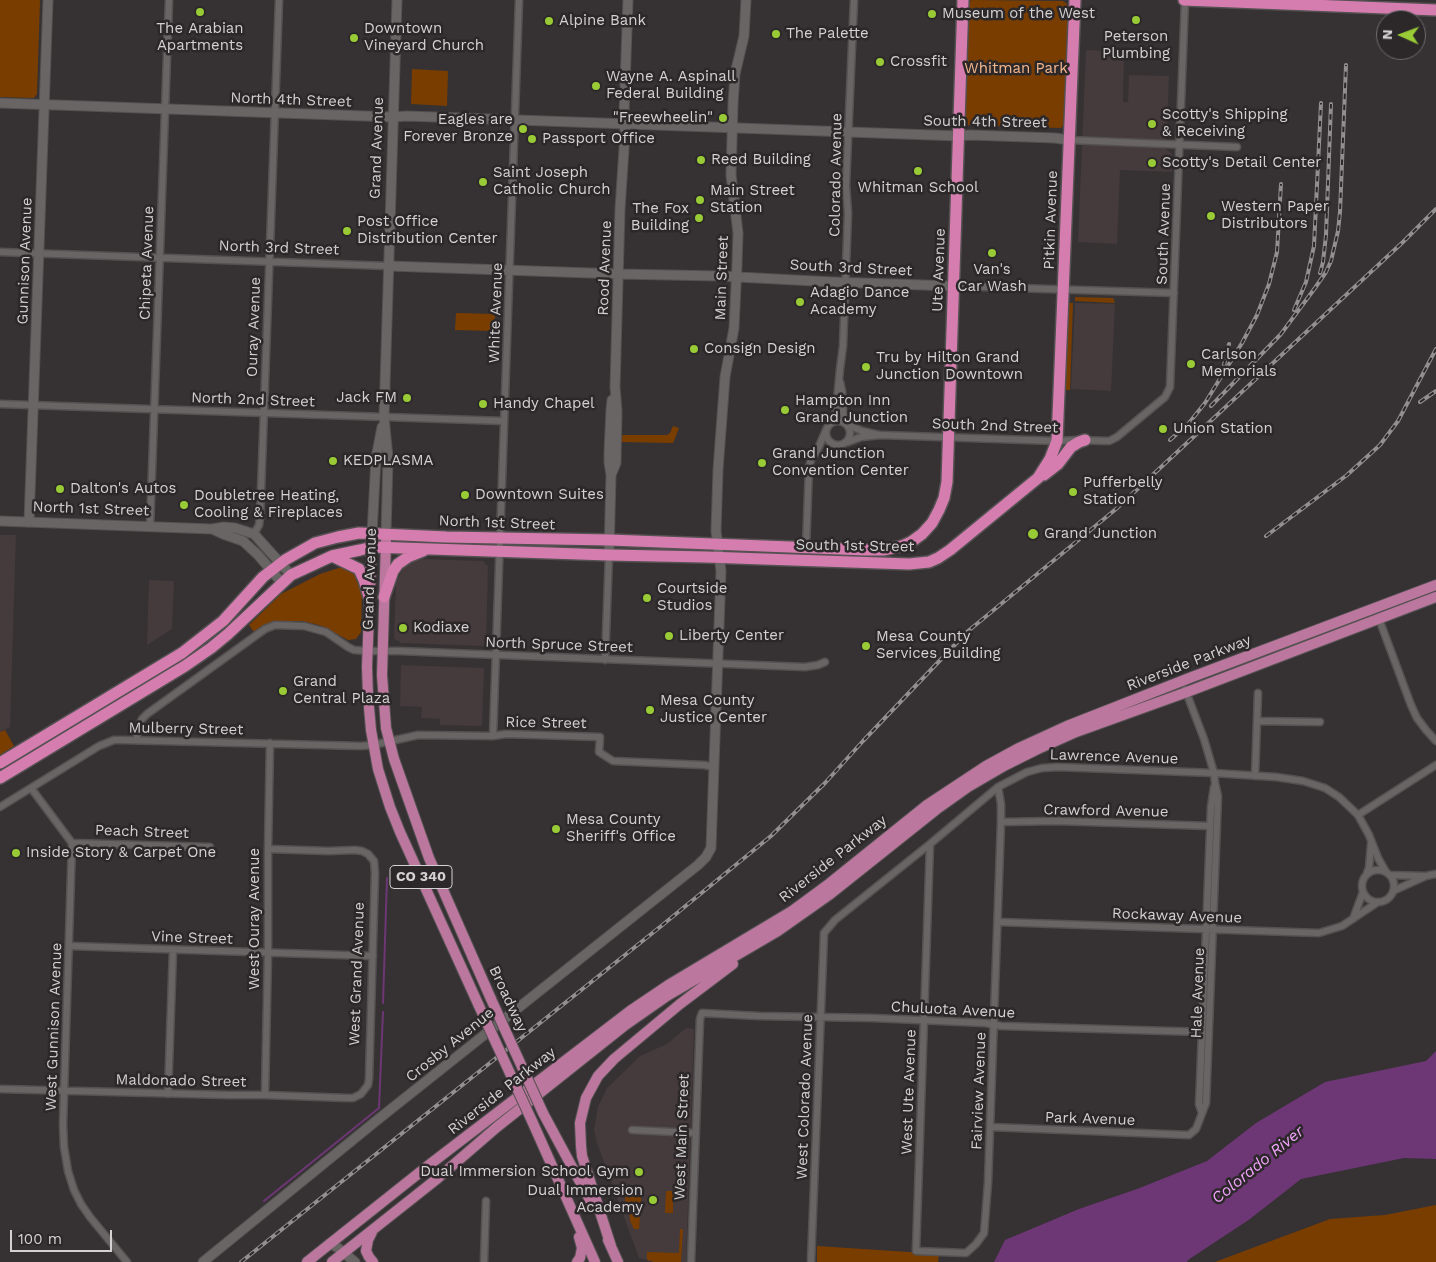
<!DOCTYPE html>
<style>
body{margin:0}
#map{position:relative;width:1436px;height:1262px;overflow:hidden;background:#363233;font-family:"Work Sans",sans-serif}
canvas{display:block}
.north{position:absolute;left:1376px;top:10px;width:50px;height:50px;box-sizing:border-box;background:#2c2829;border:1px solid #6f6c6d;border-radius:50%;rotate:272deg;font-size:14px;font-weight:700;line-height:20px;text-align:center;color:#d4d1d2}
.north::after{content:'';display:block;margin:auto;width:18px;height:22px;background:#99cb36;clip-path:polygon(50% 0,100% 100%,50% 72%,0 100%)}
.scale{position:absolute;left:10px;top:1230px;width:102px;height:22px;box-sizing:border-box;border:2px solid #d4d1d2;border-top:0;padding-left:6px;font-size:15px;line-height:18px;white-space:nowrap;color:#d4d1d2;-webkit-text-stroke:4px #2c2829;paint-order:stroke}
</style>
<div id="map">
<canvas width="1436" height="1262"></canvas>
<div class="north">N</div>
<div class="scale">100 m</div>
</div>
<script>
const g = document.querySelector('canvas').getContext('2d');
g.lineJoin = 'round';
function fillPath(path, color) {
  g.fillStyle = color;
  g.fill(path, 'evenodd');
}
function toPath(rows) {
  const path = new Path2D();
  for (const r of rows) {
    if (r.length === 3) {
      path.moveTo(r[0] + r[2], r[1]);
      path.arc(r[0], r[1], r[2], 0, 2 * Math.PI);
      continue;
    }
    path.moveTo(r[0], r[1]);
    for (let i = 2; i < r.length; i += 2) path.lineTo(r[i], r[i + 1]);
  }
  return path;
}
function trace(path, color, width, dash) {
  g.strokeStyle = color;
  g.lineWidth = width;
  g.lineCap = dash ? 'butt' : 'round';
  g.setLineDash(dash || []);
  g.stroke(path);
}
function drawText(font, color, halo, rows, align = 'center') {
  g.font = font + ' "Work Sans",sans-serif';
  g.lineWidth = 5;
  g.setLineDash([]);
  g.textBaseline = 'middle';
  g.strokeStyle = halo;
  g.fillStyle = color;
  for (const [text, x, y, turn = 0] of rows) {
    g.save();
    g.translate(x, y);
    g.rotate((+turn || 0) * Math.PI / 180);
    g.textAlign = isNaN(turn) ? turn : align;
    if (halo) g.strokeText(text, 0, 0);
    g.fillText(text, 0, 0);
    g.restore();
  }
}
fillPath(toPath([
 [1086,50,1124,52,1123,102,1128,102,1129,75,1169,76,1166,149,1172,154,1172,172,1120,170,1117,244,1078,242],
 [1075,303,1115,304,1111,391,1071,389],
 [0,535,16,535,10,727,0,732],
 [424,559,483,561,488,566,486,643,484,646,400,643,399,641,395,640,394,637,396,583,404,567,412,562],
 [149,580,174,581,172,629,147,645],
 [401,665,484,668,482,726,440,725,440,719,421,718,422,707,400,706],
 [686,1028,694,1029,686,1262,654,1262,639,1258,597,1143,594,1130,598,1107,607,1088,640,1056,667,1044]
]), '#453a3c');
fillPath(toPath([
 [0,0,40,0,37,94,34,98,0,97],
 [971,0,1063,1,1066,3,1068,6,1064,124,1061,128,965,125,969,14,966,11],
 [412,69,448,71,447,106,411,104],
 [1075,297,1113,298,1115,303,1075,301],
 [1069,303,1073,303,1070,390,1065,390],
 [456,313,495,314,495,331,455,330],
 [673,426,679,428,673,443,621,442,621,436,623,435,667,435,670,433],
 [339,568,346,568,354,571,362,590,361,632,356,639,348,640,326,628,319,625,302,621,274,621,264,625,254,632,249,625,281,594,320,574],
 [5,730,14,746,0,755,0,732],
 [626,1186,642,1187,639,1229,634,1229,630,1221,629,1208,625,1201],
 [666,1191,673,1191,673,1213,665,1213],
 [1436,1205,1436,1262,1215,1262,1330,1219,1385,1215],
 [680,1229,683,1229,681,1262,654,1262,647,1260,647,1252,679,1253],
 [817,1246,939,1254,938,1262,817,1262]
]), '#7a3d00');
fillPath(toPath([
 [1436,1051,1436,1159,1404,1158,1301,1179,1250,1219,1188,1260,1187,1262,994,1262,1005,1240,1079,1209,1137,1189,1207,1161,1256,1123,1325,1082,1426,1061]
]), '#6d3675');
trace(toPath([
 [383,1003,387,878],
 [264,1201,379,1108,383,1012]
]), '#6d3675', 2);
const minor = toPath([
 [1069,140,1237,147],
 [0,252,389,266],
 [953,286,1174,293],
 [840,382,842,391,843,411,845,423],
 [0,404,504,421],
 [838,433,12],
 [830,424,835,416,836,411,840,369,843,346,848,213,846,185,854,0],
 [848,425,862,431,879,435],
 [848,442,861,437,881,435,1057,441,1077,440,1109,441,1117,437,1165,397,1170,387,1185,0],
 [150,527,169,0],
 [254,534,259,525,260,518,279,0],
 [806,548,809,467,812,457,817,451,826,430],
 [1379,619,1411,705,1417,718,1426,730,1436,741],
 [605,660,609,555],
 [1257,721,1320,722],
 [493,736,519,0],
 [137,740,137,730,142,719,147,714,265,629,275,625,304,626,326,632,348,647,354,650,368,651,399,651,805,667,818,665,825,662],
 [1255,776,1258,693],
 [31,788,72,843,63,1125,64,1147,68,1171,74,1190,81,1204,90,1217,127,1262],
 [0,807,99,746,114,740,122,740,361,746,373,745,418,735,493,736,506,734,600,737,599,752,613,761,704,765,714,767],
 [1358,815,1436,765],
 [1001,822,1057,821,1210,826],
 [72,843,210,847],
 [930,844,916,1251,966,1253,976,1244,984,1233,988,1183,1001,822,1001,804,998,787],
 [1378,886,16],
 [1367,873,1369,868,1371,844],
 [1390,875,1425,876],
 [1393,891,1426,876,1436,874],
 [1353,919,1363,892],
 [998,922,1319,933,1342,926,1378,902],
 [70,946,373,956],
 [0,1089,229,1095,265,1095,348,1098,353,1098,361,1094,368,1085,369,1079,375,873,374,861,368,854,362,851,355,850,329,851,268,849],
 [168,1094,173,950],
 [265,1095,268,953,268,849,270,743],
 [1202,1113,1199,1104,1200,1083,1211,807,1214,787],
 [990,1127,1189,1135,1196,1129,1206,1103,1218,796,1215,783,1214,773,1204,739,1185,689],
 [632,1130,696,1133],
 [484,1262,486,1201],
 [691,1262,700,1019,702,1013,759,1016,873,1018,985,1023,1001,1026,1202,1032],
 [811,1262,824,933,835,920,930,844,998,787,1027,772,1042,768,1058,767,1214,773,1276,777,1303,781,1325,788,1339,797,1358,815,1369,835,1378,858,1386,872]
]);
const tertiary = toPath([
 [0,103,393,117],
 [389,266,619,274,719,276,833,282,953,286],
 [611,475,616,463,617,411,615,387,620,209,625,134,624,114,628,0],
 [29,522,48,0],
 [609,555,611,475,609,462,609,453,611,410,612,400],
 [330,1243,338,1248,355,1262],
 [203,1262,376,1121,698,865,706,857,711,848,721,571,716,531,718,470,725,377,734,328,737,265,738,233,731,175,733,104,735,74,744,36,746,0]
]);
const secondary = toPath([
 [393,117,407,116,959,136,970,135,1055,138,1069,140],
 [0,521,212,529,224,527,235,528,254,534,291,575],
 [212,529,223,534,243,541,258,555,282,583],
 [372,534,376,458,382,427],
 [386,534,388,458,384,417,397,0]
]);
const primary = toPath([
 [372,534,367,667,368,696,371,730,378,769,390,807,400,832,479,1006],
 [386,541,382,675,386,728,394,759,429,858,491,999],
 [543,1113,593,1206],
 [532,1121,595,1262],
 [372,1232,368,1240,366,1251,369,1257,373,1262],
 [608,1240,618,1262],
 [611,1246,582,1156,581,1146,580,1123,586,1098,598,1076,614,1059,680,1004,733,964],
 [307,1262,429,1165,630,1011,670,984,792,911,830,883,927,805,986,766,1019,748,1067,726,1192,677,1436,585],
 [332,1262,438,1178,497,1127,624,1026,667,996,778,931,829,895,937,809,968,787,1004,766,1038,749,1076,732,1187,692,1436,597],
 [577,1262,580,1258,582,1248,579,1237]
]);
const trunk = toPath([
 [1184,0,1436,10],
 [1044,475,1058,464,1071,447,1079,442,1085,440],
 [332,556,359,569,364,580,369,597],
 [384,597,393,571,398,564,408,557,423,551],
 [0,763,182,653,223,621,263,577,285,560,315,543,338,537,359,533,446,537,610,540,866,550,883,550,902,546,911,542,922,534,932,523,939,510,944,498,947,482,963,0],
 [0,778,185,666,211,648,228,634,291,575,332,556,360,550,372,547,609,555,706,557,909,564,929,562,938,558,950,550,1038,478,1050,459,1057,441,1075,0]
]);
trace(minor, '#555152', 9);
trace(tertiary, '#555152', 11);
trace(secondary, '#555152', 11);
trace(primary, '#555152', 12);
trace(trunk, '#555152', 14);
trace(minor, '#696565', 6);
trace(tertiary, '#696565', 9);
trace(secondary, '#696565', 9);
trace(primary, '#bb779d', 10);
trace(trunk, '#d67db0', 11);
const rail = toPath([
 [1320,273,1323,262,1326,235,1331,104],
 [1294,310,1306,282,1314,246,1321,103],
 [1224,365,1229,344],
 [1420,402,1436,391],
 [1211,406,1281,334,1315,288,1326,272,1331,261,1338,231,1340,212,1346,65],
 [1170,440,1189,423,1205,403,1242,343,1257,315,1269,284,1277,252,1281,184],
 [1266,536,1347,475,1380,445,1398,421,1436,349],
 [241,1262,660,927,771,836,825,783,863,741,967,632,1116,509,1403,242,1436,209]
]);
trace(rail, '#938f90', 4);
trace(rail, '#2c2829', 2, [5.5]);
const primaryBridge = toPath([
 [491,999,543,1113],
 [479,1006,532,1121]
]);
trace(primaryBridge, '#555152', 12, []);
trace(primaryBridge, '#bb779d', 10);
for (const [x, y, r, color] of [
 [200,12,5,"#99cb36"],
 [932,14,5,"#99cb36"],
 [1136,20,5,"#99cb36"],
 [549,21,5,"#99cb36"],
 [776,34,5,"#99cb36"],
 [354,38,5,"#99cb36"],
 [880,62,5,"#99cb36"],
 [596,86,5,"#99cb36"],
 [723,118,5,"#99cb36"],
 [1152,124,5,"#99cb36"],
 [523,129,5,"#99cb36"],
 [532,139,5,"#99cb36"],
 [701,160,5,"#99cb36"],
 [1152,163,5,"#99cb36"],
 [918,171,5,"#99cb36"],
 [483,182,5,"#99cb36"],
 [700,200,5,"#99cb36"],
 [1211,216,5,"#99cb36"],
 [699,218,5,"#99cb36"],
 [347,231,5,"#99cb36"],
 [992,253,5,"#99cb36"],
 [800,302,5,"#99cb36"],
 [694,349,5,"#99cb36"],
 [1191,364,5,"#99cb36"],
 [866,367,5,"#99cb36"],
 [407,398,5,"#99cb36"],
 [483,404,5,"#99cb36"],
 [785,410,5,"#99cb36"],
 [1163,429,5,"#99cb36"],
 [333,461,5,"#99cb36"],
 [762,463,5,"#99cb36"],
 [60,489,5,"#99cb36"],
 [1073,492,5,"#99cb36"],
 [465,495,5,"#99cb36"],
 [184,505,5,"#99cb36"],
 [1033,534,6,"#99cb36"],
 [647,598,5,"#99cb36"],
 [403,628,5,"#99cb36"],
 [669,636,5,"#99cb36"],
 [866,646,5,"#99cb36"],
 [283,691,5,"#99cb36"],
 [650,710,5,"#99cb36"],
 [556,829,5,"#99cb36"],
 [16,853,5,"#99cb36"],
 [639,1172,5,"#99cb36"],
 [653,1200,5,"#99cb36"]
]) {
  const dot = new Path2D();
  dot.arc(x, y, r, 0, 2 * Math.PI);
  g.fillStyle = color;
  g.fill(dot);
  trace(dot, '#2c2829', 2);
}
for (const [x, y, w] of [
 [421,877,62]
]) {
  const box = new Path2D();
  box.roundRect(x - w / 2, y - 11.5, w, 23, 4);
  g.fillStyle = '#2c2829';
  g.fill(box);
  trace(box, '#d4d1d2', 1);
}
drawText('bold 14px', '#d4d1d2', null, [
 ["CO 340",421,877]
]);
drawText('15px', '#d4d1d2', '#2c2829', [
 ["Museum of the West",942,14],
 ["Alpine Bank",559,21],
 ["The Arabian",200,29,"center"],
 ["Apartments",200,46,"center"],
 ["Downtown",364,29],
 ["Vineyard Church",364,46],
 ["The Palette",786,34],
 ["Peterson",1136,37,"center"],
 ["Plumbing",1136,54,"center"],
 ["Crossfit",890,62],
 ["Wayne A. Aspinall",606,77],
 ["Federal Building",606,94],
 ["Scotty's Shipping",1162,115],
 ["& Receiving",1162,132],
 ["\"Freewheelin\"",713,118,"right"],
 ["Eagles are",513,120,"right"],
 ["Forever Bronze",513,137,"right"],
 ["Passport Office",542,139],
 ["Reed Building",711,160],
 ["Scotty's Detail Center",1162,163],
 ["Saint Joseph",493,173],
 ["Catholic Church",493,190],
 ["Whitman School",918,188,"center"],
 ["Main Street",710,191],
 ["Station",710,208],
 ["Western Paper",1221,207],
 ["Distributors",1221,224],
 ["The Fox",689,209,"right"],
 ["Building",689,226,"right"],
 ["Post Office",357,222],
 ["Distribution Center",357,239],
 ["Van's",992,270,"center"],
 ["Car Wash",992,287,"center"],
 ["Adagio Dance",810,293],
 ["Academy",810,310],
 ["Consign Design",704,349],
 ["Carlson",1201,355],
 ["Memorials",1201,372],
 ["Tru by Hilton Grand",876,358],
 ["Junction Downtown",876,375],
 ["Jack FM",397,398,"right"],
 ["Hampton Inn",795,401],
 ["Grand Junction",795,418],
 ["Handy Chapel",493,404],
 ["Union Station",1173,429],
 ["Grand Junction",772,454],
 ["Convention Center",772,471],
 ["KEDPLASMA",343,461],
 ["Pufferbelly",1083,483],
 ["Station",1083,500],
 ["Dalton's Autos",70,489],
 ["Downtown Suites",475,495],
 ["Doubletree Heating,",194,496],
 ["Cooling & Fireplaces",194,513],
 ["Grand Junction",1044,534],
 ["Courtside",657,589],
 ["Studios",657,606],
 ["Kodiaxe",413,628],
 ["Liberty Center",679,636],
 ["Mesa County",876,637],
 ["Services Building",876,654],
 ["Grand",293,682],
 ["Central Plaza",293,699],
 ["Mesa County",660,701],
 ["Justice Center",660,718],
 ["Mesa County",566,820],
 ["Sheriff's Office",566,837],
 ["Inside Story & Carpet One",26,853],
 ["Dual Immersion School Gym",629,1172,"right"],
 ["Dual Immersion",643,1191,"right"],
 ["Academy",643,1208,"right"]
], 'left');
drawText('15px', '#f4b88f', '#2c2829', [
 ["Whitman Park",1016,69]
]);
drawText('15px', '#d4d1d2', '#2c2829', [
 ["North 4th Street",291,100,2],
 ["South 4th Street",985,122,1],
 ["Grand Avenue",377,148,-88],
 ["Colorado Avenue",836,175,-89],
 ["Pitkin Avenue",1051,220,-88],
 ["South Avenue",1164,234,-88],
 ["North 3rd Street",279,248,2],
 ["Gunnison Avenue",25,261,-88],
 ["Chipeta Avenue",147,263,-88],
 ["Rood Avenue",605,268,-88],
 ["South 3rd Street",851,268,3],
 ["Ute Avenue",939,270,-88],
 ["Main Street",722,278,-88],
 ["White Avenue",496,313,-88],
 ["Ouray Avenue",254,327,-88],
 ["North 2nd Street",253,400,2],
 ["South 2nd Street",995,426,2],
 ["North 1st Street",91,509,2],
 ["North 1st Street",497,523,2],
 ["South 1st Street",855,546,1],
 ["Grand Avenue",370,579,-88],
 ["North Spruce Street",559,645,2],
 ["Riverside Parkway",1189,663,-21],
 ["Rice Street",546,723,1],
 ["Mulberry Street",186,729,1],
 ["Lawrence Avenue",1114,757,2],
 ["Crawford Avenue",1106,811,1],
 ["Peach Street",142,832,2],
 ["Riverside Parkway",833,859,-38],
 ["Rockaway Avenue",1177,916,2],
 ["West Ouray Avenue",255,919,-90],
 ["Vine Street",192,938,2],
 ["West Grand Avenue",357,974,-88],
 ["Hale Avenue",1198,993,-88],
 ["Broadway",508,999,65],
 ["Chuluota Avenue",953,1010,3],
 ["West Gunnison Avenue",54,1027,-88],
 ["Crosby Avenue",450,1045,-39],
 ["Maldonado Street",181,1081,1],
 ["Riverside Parkway",502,1091,-38],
 ["Fairview Avenue",979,1091,-88],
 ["West Ute Avenue",909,1092,-88],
 ["West Colorado Avenue",805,1097,-88],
 ["Park Avenue",1090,1119,2],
 ["West Main Street",682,1137,-88]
]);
drawText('italic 16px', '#f2a4fd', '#2c2829', [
 ["Colorado River",1258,1165,-39]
]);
</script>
